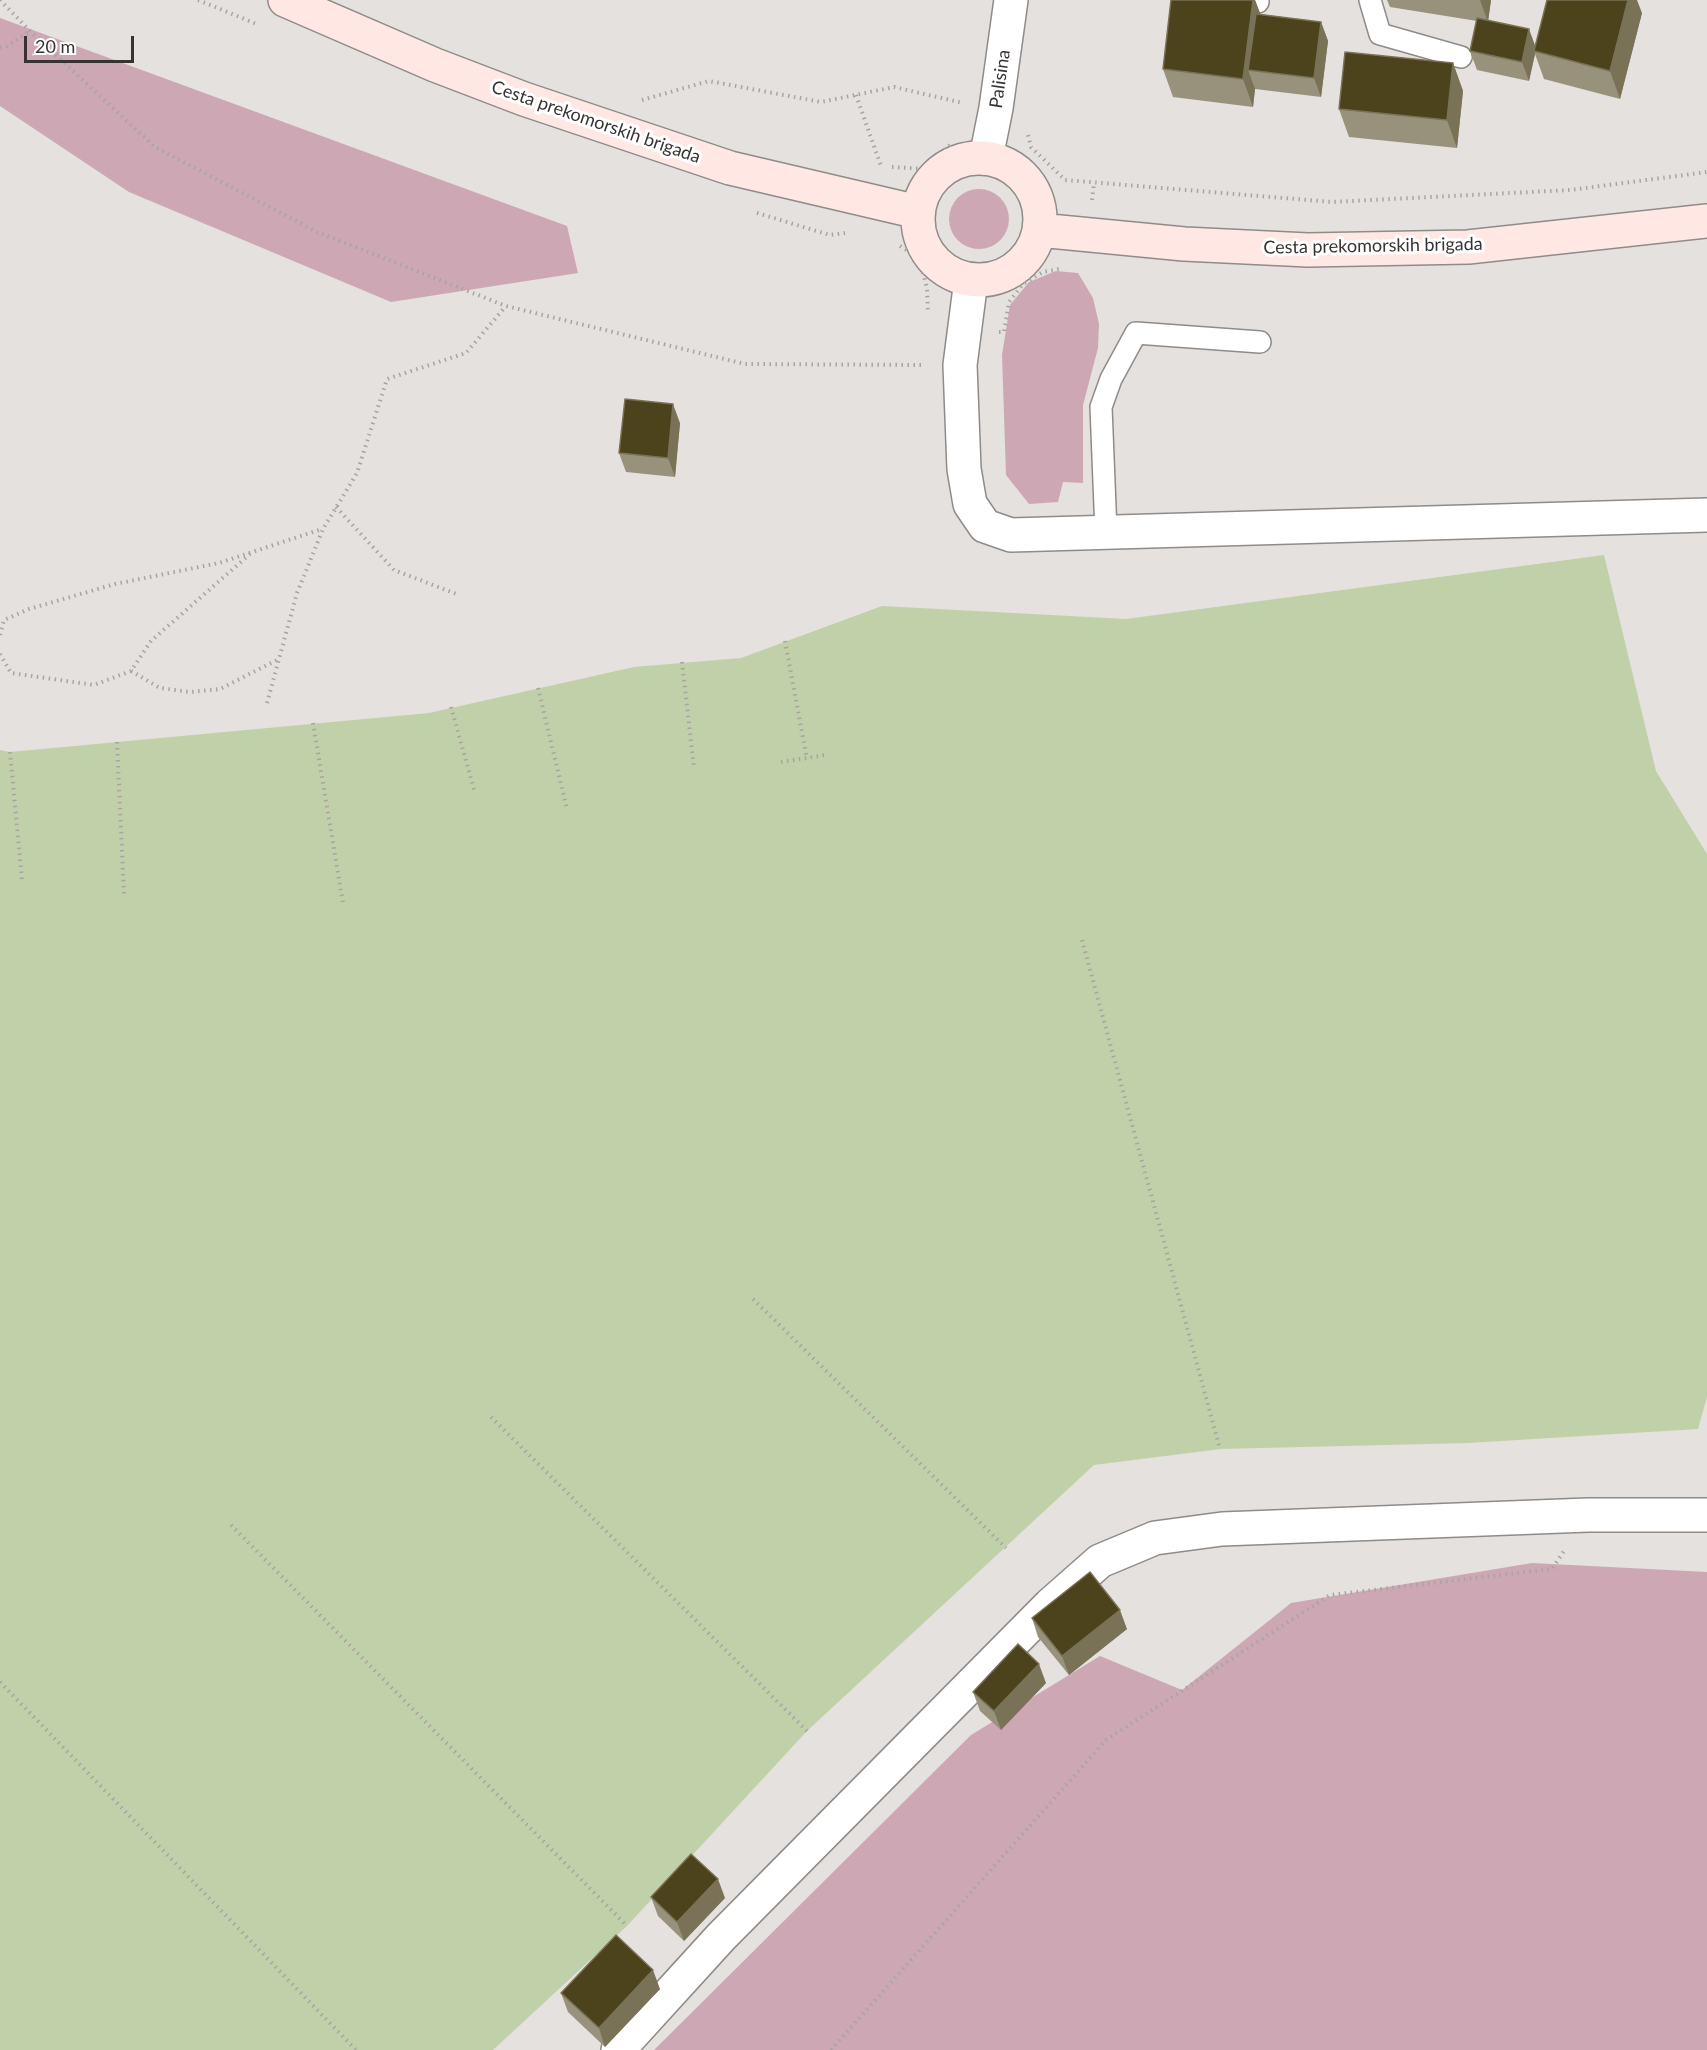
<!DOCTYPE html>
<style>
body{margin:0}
#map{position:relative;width:1707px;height:2050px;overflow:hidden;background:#e5e1de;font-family:Lato,sans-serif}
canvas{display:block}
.scale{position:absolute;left:24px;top:36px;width:110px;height:27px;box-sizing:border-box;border:3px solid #363433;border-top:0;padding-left:8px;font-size:18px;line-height:21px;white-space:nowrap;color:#363433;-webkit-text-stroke:4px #fff;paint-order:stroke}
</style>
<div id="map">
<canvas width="1707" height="2050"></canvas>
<div class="scale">20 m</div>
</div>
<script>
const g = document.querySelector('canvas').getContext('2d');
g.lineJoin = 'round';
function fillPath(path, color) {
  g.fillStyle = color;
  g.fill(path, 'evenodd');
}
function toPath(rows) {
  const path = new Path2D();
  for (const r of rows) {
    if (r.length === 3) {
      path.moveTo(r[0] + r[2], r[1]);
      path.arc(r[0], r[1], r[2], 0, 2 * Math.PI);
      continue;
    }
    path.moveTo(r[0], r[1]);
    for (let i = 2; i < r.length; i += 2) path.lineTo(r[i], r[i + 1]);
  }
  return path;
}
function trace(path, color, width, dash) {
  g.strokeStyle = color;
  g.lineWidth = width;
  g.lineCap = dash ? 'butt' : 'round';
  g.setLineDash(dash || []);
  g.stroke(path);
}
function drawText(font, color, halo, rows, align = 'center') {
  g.font = font + ' Lato,sans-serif';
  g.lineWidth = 6;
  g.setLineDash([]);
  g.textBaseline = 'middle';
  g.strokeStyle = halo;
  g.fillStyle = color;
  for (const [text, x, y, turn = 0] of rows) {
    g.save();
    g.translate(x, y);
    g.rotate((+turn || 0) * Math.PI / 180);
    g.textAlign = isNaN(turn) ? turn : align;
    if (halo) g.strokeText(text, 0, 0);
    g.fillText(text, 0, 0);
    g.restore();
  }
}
fillPath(toPath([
 [0,18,567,226,578,273,391,302,129,192,0,106],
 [979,219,30],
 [1056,271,1078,273,1093,298,1099,324,1098,348,1083,405,1083,483,1063,482,1058,502,1029,504,1006,475,1002,355,1010,305,1029,282],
 [1532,1563,1707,1572,1707,2050,654,2050,971,1735,1100,1656,1182,1690,1291,1603]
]), '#cda8b4');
fillPath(toPath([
 [1604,555,1656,771,1707,854,1707,1397,1698,1429,1468,1443,1221,1449,1094,1465,807,1731,627,1926,493,2050,0,2050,0,750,10,752,429,713,634,667,741,658,882,606,1126,619]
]), '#c0d1a9');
const lane = toPath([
 [1245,0,1258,2],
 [1370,0,1380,34,1461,57],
 [1106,532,1101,407,1111,379,1136,333,1260,342]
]);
const street = toPath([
 [986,158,996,108,1011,0],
 [971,280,960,365,964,469,970,504,985,526,1011,535,1707,515],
 [618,2050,721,1937,1050,1605,1100,1561,1155,1538,1222,1529,1588,1515,1707,1515]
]);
const secondary = toPath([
 [285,0,435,65,524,99,730,168,918,212],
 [979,219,61],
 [1039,230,1184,244,1308,250,1468,247,1707,221]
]);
trace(lane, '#8f8b88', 24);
trace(street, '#8f8b88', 36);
trace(secondary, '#8f8b88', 36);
trace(toPath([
 [0,0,30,31,155,147,317,232,506,306,745,364,925,365],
 [198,0,259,25],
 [0,47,7,46,30,31],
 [856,95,881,166],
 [642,100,709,81,821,102,894,87,963,103],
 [1028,135,1031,147,1065,180,1332,202,1570,190,1707,172],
 [892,167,924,169,952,143],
 [1092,200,1094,183],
 [757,213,830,235,845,233],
 [900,246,910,252,922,269,927,288,928,313],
 [999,332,1004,332,1009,302,1023,284,1043,272,1059,269],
 [336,507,394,570,459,595],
 [0,635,4,620,29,609,115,584,219,563,322,529],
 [785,641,807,759],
 [0,654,11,673,94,685,131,671,151,641,250,554],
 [682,662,694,768],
 [131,671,160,688,190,692,220,689,279,659],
 [538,688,567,809],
 [267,703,297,593,323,529,357,473,387,379,466,353,506,306],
 [451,707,475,793],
 [313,723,343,903],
 [117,742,124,894],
 [10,752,22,880],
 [781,762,826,755],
 [1082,940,1220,1449],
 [753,1299,1006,1548],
 [491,1417,807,1731],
 [231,1525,627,1926],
 [0,1682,356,2050],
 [831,2050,1106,1740,1330,1595,1552,1569,1564,1551]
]), '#a7a4a2', 4, [1.5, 4.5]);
trace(lane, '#fff', 21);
trace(street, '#fff', 33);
trace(secondary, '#ffe8e4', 33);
fillPath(toPath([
 [1171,0,1255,0,1260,14,1321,22,1328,41,1321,97,1255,89,1253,107,1173,97,1163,69],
 [1387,0,1491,0,1488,21,1535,46,1642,13,1620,99,1544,79,1535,54,1529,81,1477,70,1470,51,1477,21,1390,7],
 [1453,63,1463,91,1457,148,1349,137,1339,109],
 [680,423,675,477,626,472,619,453],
 [1032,1618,1127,1629,1069,1675,1038,1637],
 [1046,1683,1001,1730,980,1711,973,1692],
 [651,1897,725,1898,684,1941,658,1916],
 [660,1989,605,2047,568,2012,561,1993]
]), '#98927d');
fillPath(toPath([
 [1253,0,1255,0,1264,23,1248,70,1255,89,1253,107,1243,79],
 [1480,0,1491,0,1488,22],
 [1628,0,1637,0,1642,13,1620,99,1610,71],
 [1321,22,1328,41,1321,97,1314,78],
 [1529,29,1536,48,1534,51,1535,54,1529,81,1522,62],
 [1453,63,1463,91,1457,148,1447,120],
 [673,404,680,423,675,477,668,458],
 [1120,1610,1127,1629,1069,1675,1062,1656],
 [1039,1664,1046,1683,1001,1730,994,1711],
 [718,1879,725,1898,684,1941,677,1922],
 [653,1970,660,1989,605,2047,599,2028]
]), '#7a7256');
const building = toPath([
 [1171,0,1253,0,1243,79,1163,69,1171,0],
 [1547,0,1628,0,1610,71,1534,51,1547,0],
 [1256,14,1321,22,1314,78,1248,70,1256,14],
 [1477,18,1529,29,1522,62,1470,51,1477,18],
 [1345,52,1453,63,1447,120,1339,109,1345,52],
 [625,399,673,404,668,458,619,453,625,399],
 [1090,1572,1120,1610,1062,1656,1032,1618,1090,1572],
 [1018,1644,1039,1664,994,1711,973,1692,1018,1644],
 [691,1854,718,1879,677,1922,651,1897,691,1854],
 [616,1935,653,1970,599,2028,561,1993,616,1935]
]);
fillPath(building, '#4c421c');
trace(building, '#7a7256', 1.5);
drawText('18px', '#363433', '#fff', [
 ["Palisina",1000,79,-82],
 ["Cesta prekomorskih brigada",596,122,19],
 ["Cesta prekomorskih brigada",1373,246,-1]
]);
</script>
